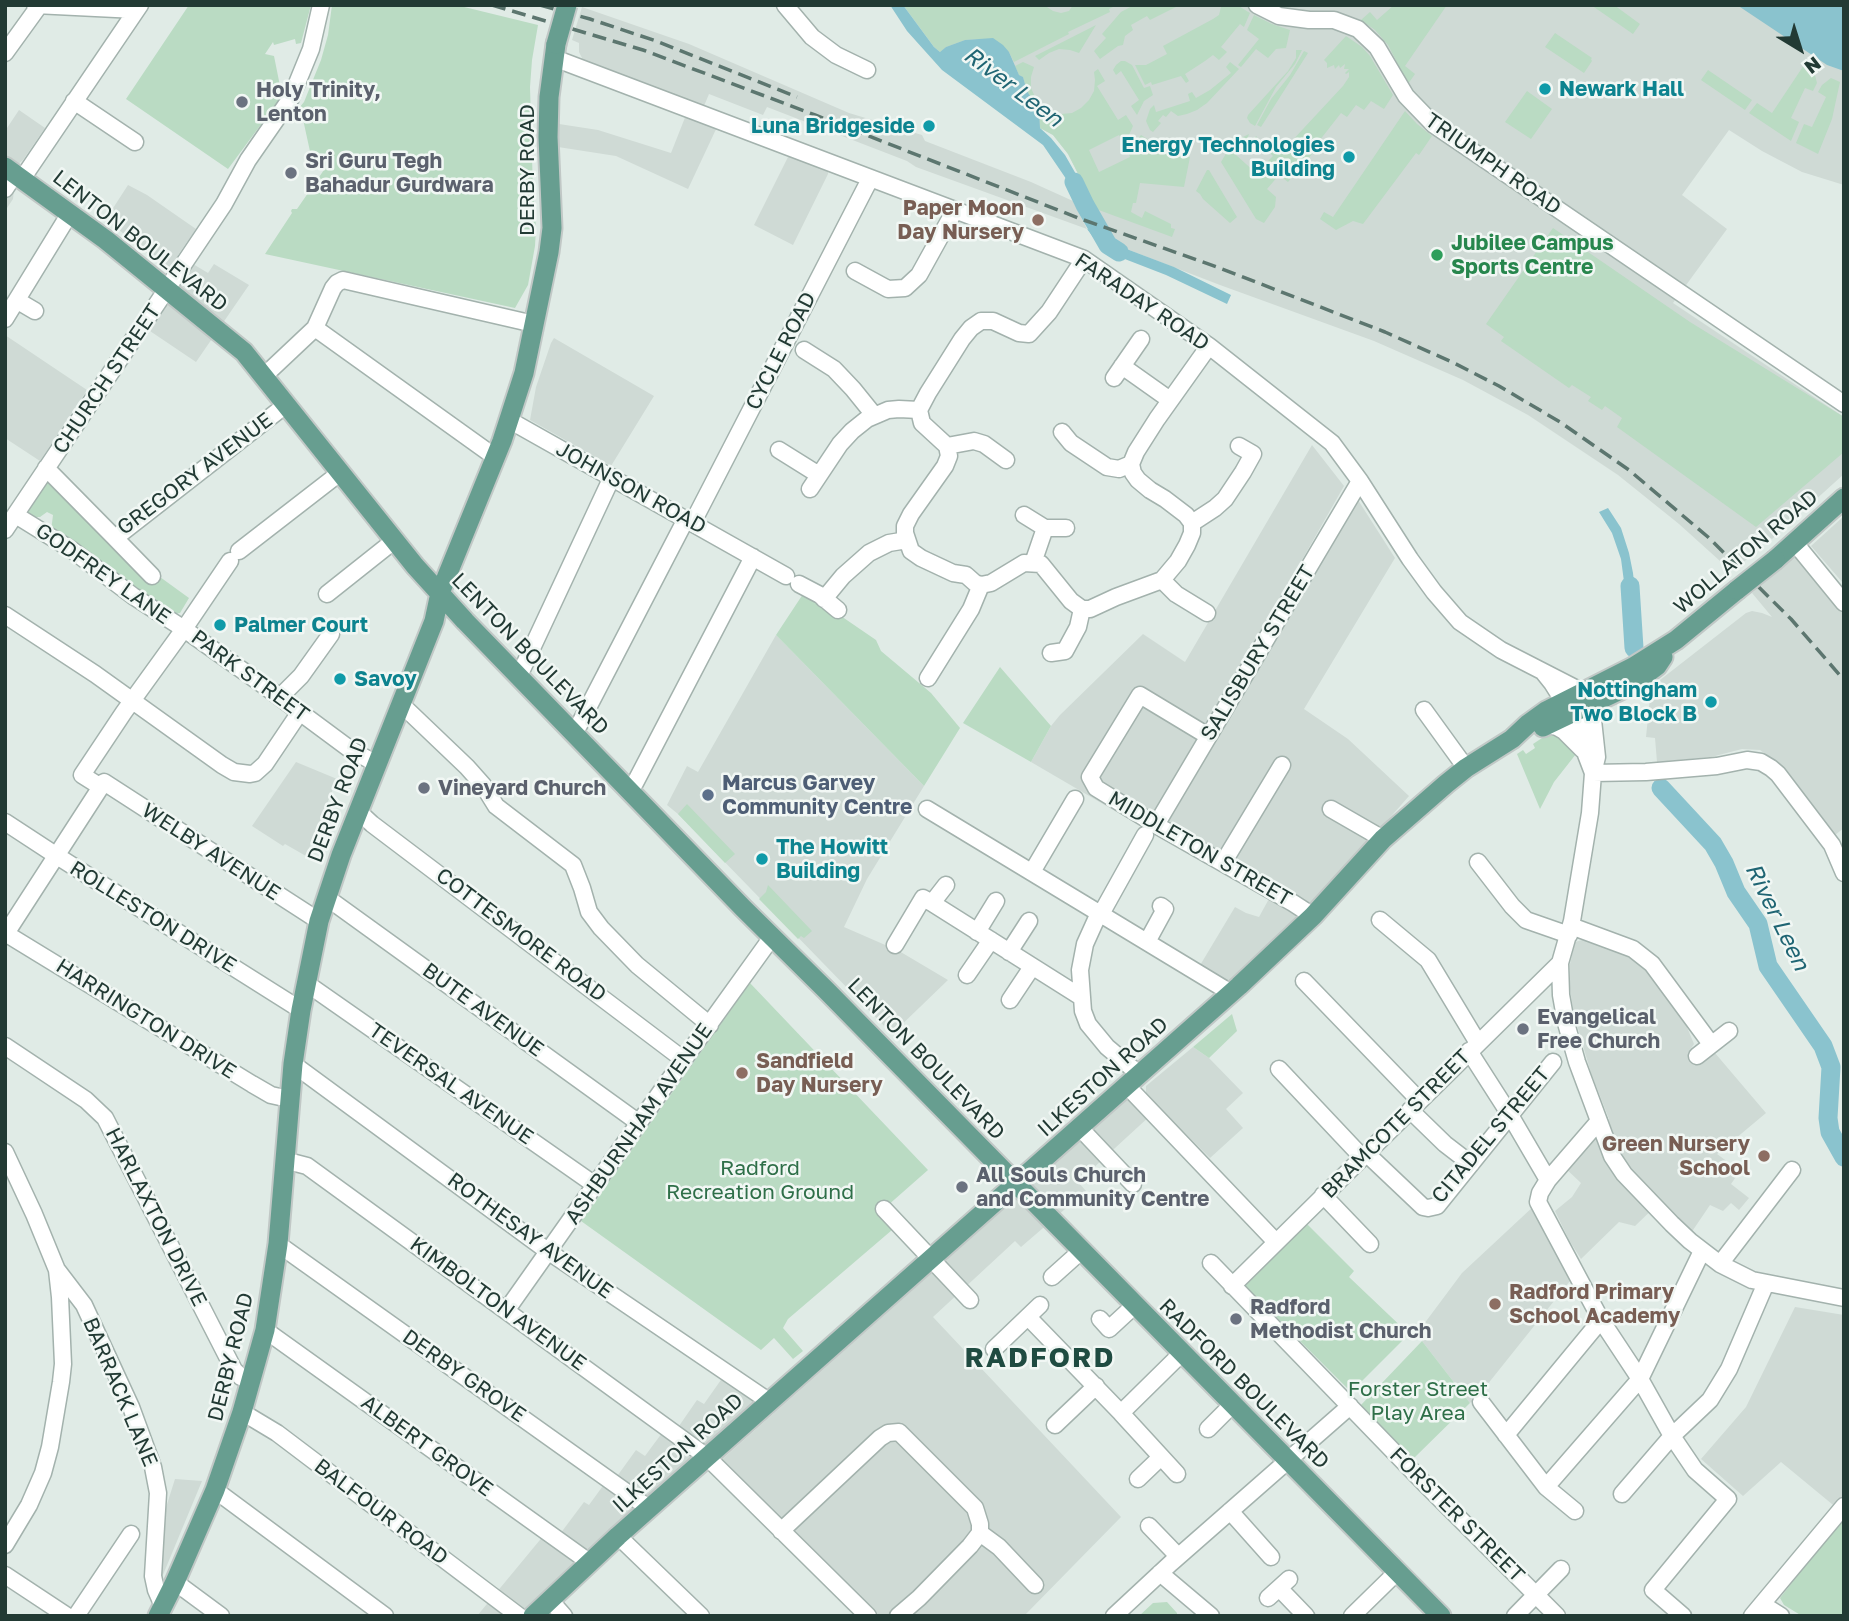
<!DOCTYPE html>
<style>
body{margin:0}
#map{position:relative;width:1849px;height:1621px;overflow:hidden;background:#e0ebe6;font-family:"Golos Text",sans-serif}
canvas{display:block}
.frame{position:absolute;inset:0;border:7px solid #223a34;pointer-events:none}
.north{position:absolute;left:1765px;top:14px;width:70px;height:70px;-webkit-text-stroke:5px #f1f7f4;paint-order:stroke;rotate:142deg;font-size:19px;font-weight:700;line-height:28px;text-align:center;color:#223a34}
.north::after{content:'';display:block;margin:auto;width:24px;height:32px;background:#223a34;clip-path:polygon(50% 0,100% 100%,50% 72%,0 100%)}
</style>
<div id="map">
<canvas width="1849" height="1621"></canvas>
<div class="frame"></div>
<div class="north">N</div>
</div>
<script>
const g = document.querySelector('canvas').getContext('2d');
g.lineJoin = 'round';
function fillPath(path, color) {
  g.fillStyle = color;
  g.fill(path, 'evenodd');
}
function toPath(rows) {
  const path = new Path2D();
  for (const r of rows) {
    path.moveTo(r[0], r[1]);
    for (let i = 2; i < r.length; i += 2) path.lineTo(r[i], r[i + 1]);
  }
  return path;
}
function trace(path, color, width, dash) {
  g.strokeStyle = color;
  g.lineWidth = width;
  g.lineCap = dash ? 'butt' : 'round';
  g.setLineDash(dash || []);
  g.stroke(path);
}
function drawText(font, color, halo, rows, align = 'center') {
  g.font = font + ' "Golos Text",sans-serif';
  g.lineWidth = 5;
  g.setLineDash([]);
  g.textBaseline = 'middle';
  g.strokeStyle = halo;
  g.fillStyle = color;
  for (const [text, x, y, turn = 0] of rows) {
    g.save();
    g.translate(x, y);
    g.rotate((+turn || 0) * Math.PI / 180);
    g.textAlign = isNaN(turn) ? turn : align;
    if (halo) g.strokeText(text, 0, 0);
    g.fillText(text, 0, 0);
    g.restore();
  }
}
fillPath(toPath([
 [965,5,1844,5,1844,185,1802,172,1762,151,1729,130,1682,195,1727,229,1673,303,1844,417,1844,474,1772,539,1759,530,1740,544,1750,557,1730,572,1720,561,1679,524,1618,475,1528,415,1463,380,1374,341,1220,285,1116,245,1100,217,1068,154,1053,135,1040,128,979,85,934,47],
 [582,7,689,44,849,113,922,135,925,141,1031,182,1073,201,1087,229,916,167,907,161,767,107,763,115,709,94,704,106,585,64,579,52,579,43,572,40],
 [19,110,45,128,23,160,8,173,15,180,13,199,5,211,5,131],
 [686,115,718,125,688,189,616,156,558,147,559,124,598,130,671,153],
 [789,155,828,172,828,174,793,245,754,225],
 [128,185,147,195,196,229,178,255,208,273,214,264,249,285,196,362,147,329,179,280,106,219],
 [5,335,87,390,40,461,5,438],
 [554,338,654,396,611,466,530,420,536,387,551,343],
 [1312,445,1344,486,1207,727,1358,500,1395,558,1304,709,1348,739,1409,796,1291,930,1228,985,1199,967,1235,907,1246,913,1259,917,1270,897,1204,863,1031,762,1051,726,1060,715,1143,634,1185,662],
 [1844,516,1844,582,1843,583,1811,546],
 [1796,556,1844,613,1844,828,1835,835,1782,766,1760,750,1742,749,1711,757,1657,762,1655,738,1646,737,1651,687,1746,613,1752,611,1762,613,1772,617,1752,593],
 [776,635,924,786,867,879,844,927,899,951,948,980,892,1034,678,814,667,805,687,766,698,772],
 [296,762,337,779,306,856,285,844,283,846,252,826],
 [1582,940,1591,941,1621,950,1648,970,1684,1020,1694,1044,1690,1050,1700,1064,1715,1053,1766,1113,1717,1154,1740,1171,1731,1184,1749,1198,1739,1210,1731,1203,1723,1211,1710,1205,1691,1233,1659,1203,1635,1226,1619,1222,1581,1259,1569,1240,1555,1211,1572,1197,1581,1183,1563,1166,1592,1131,1609,1119,1591,1073,1574,1015,1570,989,1570,964,1575,942],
 [1193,1047,1209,1058,1243,1093,1226,1109,1243,1128,1210,1158,1146,1095,1146,1086],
 [1133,1094,1151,1115,1078,1182,1086,1191,1021,1247,1015,1241,933,1317,1121,1517,1024,1616,873,1616,718,1463],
 [1535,1205,1570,1281,1483,1390,1470,1403,1422,1341,1421,1328,1462,1273],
 [1795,1307,1844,1315,1844,1501,1838,1509,1781,1462,1743,1496,1701,1459,1746,1407],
 [723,1377,757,1401,524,1616,477,1616,544,1535,554,1542,584,1502,589,1505,605,1483,610,1486,636,1450,645,1456,662,1433,670,1439,697,1400,704,1404],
 [175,1479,202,1481,160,1582,157,1536]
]), '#cfdad5');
fillPath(toPath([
 [189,5,311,5,301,43,296,44,295,39,274,45,273,42,265,54,274,56,282,96,228,169,126,99],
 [332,5,456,5,538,25,532,60,530,87,533,192,536,228,535,246,528,285,515,308,265,254,292,213,291,211,292,209,297,209,326,167,311,156,301,110,299,108,304,102,321,60,328,35],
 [903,5,1044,5,1053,11,1061,13,1069,11,1073,5,1115,6,1109,9,1110,12,1068,32,1069,34,1014,62,1009,52,978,39,965,40,946,47,940,52,934,47],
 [1134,5,1180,5,1150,20,1147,16,1131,25,1133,30,1125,36,1123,45,1118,46,1100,59,1094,51,1106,38,1102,34,1121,12],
 [1224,5,1237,5,1250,13,1244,27,1240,24,1221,47,1227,52,1219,60,1213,55,1205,61,1185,74,1189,81,1186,83,1181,76,1152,85,1151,82,1145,85,1135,65,1146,65,1167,54,1163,46,1213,19,1219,15,1221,7],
 [1394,5,1447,5,1405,66,1415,74,1408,84,1388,45,1375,30,1361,20,1370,12,1377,20],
 [1591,5,1614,5,1640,24,1633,34],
 [1254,15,1272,24,1290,30,1286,48,1276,49,1268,58,1256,49,1241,67,1238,65,1259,39,1247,30],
 [1096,25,1079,53,1070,50,1059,49,1049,53,1039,60,1035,56],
 [1555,33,1592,58,1591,59,1592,61,1584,73,1545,47],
 [1346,36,1362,47,1370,56,1393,95,1384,109,1371,101,1364,110,1356,105,1347,117,1341,113,1316,145,1318,147,1288,182,1279,175,1267,189,1276,197,1275,207,1264,223,1256,219,1221,162,1233,142,1249,134,1247,140,1236,155,1256,173,1273,156,1259,142,1253,147,1251,146,1255,137,1257,136,1256,139,1276,151,1286,141,1290,143,1343,86,1349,77,1349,72,1346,74,1345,73,1349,69,1344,69,1345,64,1340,68,1339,65,1335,69,1334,65,1327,68,1327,63,1324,60],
 [1296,50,1302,50,1295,64,1276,87,1255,126,1250,123,1247,118,1248,115,1288,71,1296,58],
 [1304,51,1308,53,1261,127,1257,125,1271,99,1290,75],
 [1121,61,1125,61,1132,65,1144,88,1150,86,1153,95,1144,101,1137,115,1131,106,1139,100,1121,71,1116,75,1113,70,1116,65],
 [1023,62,1034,67,1031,77,1031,88,1035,97,1041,106,1050,111,1061,114,1072,113,1081,108,1089,100,1094,91,1095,80,1094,72,1098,69,1105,81,1097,86,1118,120,1126,115,1133,126,1129,135,1123,142,1119,135,1089,150,1099,172,1130,157,1127,149,1134,144,1141,135,1163,149,1179,152,1179,156,1190,157,1184,187,1140,183,1136,203,1133,203,1131,212,1142,218,1145,211,1171,224,1171,228,1175,229,1172,237,1096,209,1068,154,1053,135,1040,128,1039,110,1027,91,1023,77,1019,75,1015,66],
 [1230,62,1239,69,1207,103,1197,110,1187,114,1178,116,1171,111,1166,117,1163,115,1158,121,1161,123,1153,132,1150,130,1146,121,1150,109,1154,105,1156,112,1190,101,1188,94,1192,92,1196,98,1210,90,1231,73,1226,67],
 [1804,65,1814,71,1817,83,1813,91,1805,88,1791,118,1799,122,1791,141,1749,113,1757,103,1772,113],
 [1708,70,1752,100,1745,110,1701,80],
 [1831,78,1840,82,1832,119,1818,154,1796,143,1804,124,1812,127,1826,97,1818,92,1822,85],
 [1527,91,1552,109,1531,139,1505,122],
 [1405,111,1417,124,1432,136,1419,155,1416,153,1363,224,1353,221,1336,230,1320,219,1324,212,1333,217],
 [1207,170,1209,170,1237,217,1230,223,1203,199,1200,194,1196,191],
 [1553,228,1690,322,1844,417,1844,452,1756,527,1617,427,1622,418,1605,406,1602,410,1588,401,1591,397,1572,385,1569,388,1501,341,1504,337,1486,324],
 [42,477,148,582,160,577,189,598,180,613,175,614,51,531,53,515,47,512,40,517,30,517,17,511],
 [805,591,834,617,838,614,876,640,881,651,931,693,960,728,924,786,776,635],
 [1000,667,1051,726,1031,762,963,723],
 [1553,735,1565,741,1576,754,1554,782,1540,809,1517,754,1523,750,1526,754,1535,748,1533,744,1545,736],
 [687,804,735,854,725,863,678,814],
 [768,885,812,931,804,938,801,936,798,939,759,899,766,892],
 [750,983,928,1170,878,1214,892,1230,788,1319,783,1328,803,1351,793,1359,774,1338,761,1350,581,1221],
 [1232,1014,1237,1031,1209,1058,1193,1047],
 [1307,1224,1354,1271,1349,1277,1409,1334,1351,1392,1245,1286],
 [1422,1341,1470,1403,1413,1459,1360,1406],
 [1844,1516,1844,1616,1802,1616,1784,1605,1780,1598],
 [1167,1602,1177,1613,1177,1616,1139,1616,1153,1603]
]), '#badbc3');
fillPath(toPath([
 [890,5,903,5,934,47,940,52,946,47,965,40,993,38,1003,45,1009,52,1019,75,1023,77,1027,91,1039,110,1040,128,1051,138,1065,155,1096,209,1073,201,1075,193,1073,189,1043,145,942,70,907,31],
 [1737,5,1757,5,1761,7,1765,5,1844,5,1844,71,1827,65],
 [1087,229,1112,239,1116,245,1174,267,1231,295,1227,304,1166,275,1117,256,1100,246],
 [1608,508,1621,528,1629,553,1633,573,1637,609,1628,612,1621,559,1612,533,1599,512]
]), '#8ac3ce');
trace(toPath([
 [1074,182,1085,205,1108,245,1119,252],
 [1630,586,1634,648],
 [1661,788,1713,844,1724,863,1736,892,1758,924,1768,966,1823,1046,1831,1067,1828,1118,1830,1132,1844,1157]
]), '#8ac3ce', 19);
const minor = toPath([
 [35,5,136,10],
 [785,5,812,37,836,55,867,70],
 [1257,5,1279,16,1309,20,1334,20,1358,29,1377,47,1406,96,1434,125,1844,404],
 [5,53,39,6],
 [554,58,1084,259,1209,346,1332,443,1360,481,1410,559,1434,592,1460,622,1501,650,1577,689,1593,720,1597,757,1593,773,1590,813,1572,921,1560,963,1561,995,1566,1023,1577,1062,1612,1156,1624,1174,1672,1224,1690,1241,1720,1264,1752,1280,1844,1298],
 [74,101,135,142],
 [22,179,140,5],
 [5,189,15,174],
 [1084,259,1049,312,1029,334,1019,333,993,321,981,321,971,328,962,339,928,393,919,410,922,423,947,446,949,456,945,466,911,514,905,526,905,533,911,551,921,558,953,573,966,575,975,583,981,585,991,583,1024,563,1041,564,1071,601,1082,609,1090,609,1116,597,1162,580,1178,561,1187,545,1192,533,1192,523,1186,515,1165,499,1150,490,1138,480,1133,473,1131,464,1136,452,1157,419,1209,346],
 [855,271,888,289,905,288,919,275,955,210],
 [18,301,35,311],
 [5,319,70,213],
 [315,328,495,457],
 [804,350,834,369,853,389,874,415],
 [1122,366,1170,400],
 [264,376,315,328,333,288,337,283,343,280,534,324],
 [1114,378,1141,339],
 [509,420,786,576],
 [1062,432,1071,443,1107,467,1119,469,1131,464],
 [947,446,974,441,984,444,1006,460],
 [779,450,819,475],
 [46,468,115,538,287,404],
 [810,489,840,444,852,431,867,419,888,410,899,409,919,410],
 [1024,515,1045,528,1066,528],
 [22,519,72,550,133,596,184,629,266,687,351,750,377,764],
 [693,522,870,179],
 [1192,523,1215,508,1225,499,1243,472,1253,454,1239,446],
 [5,530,224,204,248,160,291,98,311,49,321,5],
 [115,538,152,576],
 [1795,543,1844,603],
 [239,551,341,472],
 [1033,563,1045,528],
 [1162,580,1176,594,1207,613],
 [799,584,820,595,838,610],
 [327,594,395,540],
 [824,599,843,576,869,553,889,543,907,540],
 [5,615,95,674,222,765,234,772,250,774,255,773,265,764,300,712],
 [1051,653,1065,651,1078,627,1082,609],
 [1544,673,1552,683,1577,723,1585,752,1593,773],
 [519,676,612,477],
 [928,678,971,609,981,585],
 [280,697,301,676,331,634],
 [401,704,467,767,483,785,496,806,573,865,582,888,589,912,601,928,637,965,710,1025],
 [1424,710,1466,768],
 [1548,725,1557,727,1564,731,1583,750],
 [572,731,579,725,686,519],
 [1208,736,1140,695,1090,777,1096,788,1156,825,1293,903,1313,916],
 [1593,773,1646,772,1717,766,1747,760,1761,762,1771,768,1778,774,1832,845,1844,873],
 [101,787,82,775,124,712,184,629,230,561],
 [629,789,635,783,753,557],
 [927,809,1231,993],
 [1331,809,1383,839],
 [358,811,372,824,684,1060],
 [5,822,57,856,301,1010],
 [1156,825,1360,481],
 [1478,862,1512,906,1526,920,1569,935],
 [1223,863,1282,765],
 [1032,872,1075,799],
 [326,897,639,1123],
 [932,903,1081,997],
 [1099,913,1085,944,1080,970,1083,1011,1088,1024,1107,1047,1139,1074],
 [1101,914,1145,835],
 [1380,920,1428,960,1478,1043],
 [1571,926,1633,949,1652,964,1711,1044],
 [977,932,996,901],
 [5,933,252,1084,271,1095,289,1099],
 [5,935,104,782,319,921],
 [1147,942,1165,909,1161,906],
 [895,945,923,898,932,903,946,885],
 [1009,952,1029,921],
 [967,975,991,940],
 [1304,981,1419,1100],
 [306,983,595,1185],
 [1010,1000,1032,967],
 [5,1046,86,1100,105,1118,234,1370,241,1377,250,1381],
 [1469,1051,1510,1115,1548,1180],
 [1697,1056,1729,1031],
 [293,1064,549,1252,770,1402],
 [1279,1069,1362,1157],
 [1127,1086,1276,1242],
 [1410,1110,1445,1144,1471,1164],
 [1599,1121,1548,1180,1540,1193,1538,1202,1601,1320,1640,1379,1672,1436,1695,1470,1728,1499,1653,1590,1683,1616],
 [1080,1128,1133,1184],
 [5,1152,34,1214,57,1270,60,1297,63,1364,61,1382,50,1447,43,1473,29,1505,5,1545],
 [1366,1153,1423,1207,1428,1208,1437,1206,1553,1062],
 [284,1160,307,1166,707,1457,868,1616],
 [1323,1195,1370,1244],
 [884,1209,970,1300],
 [278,1244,650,1509],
 [1211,1263,1425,1484,1557,1616],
 [1720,1264,1792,1170],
 [58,1271,84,1305,131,1407,153,1467,158,1493,153,1576,156,1590,163,1606],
 [1052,1277,1081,1251],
 [1232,1286,1560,963],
 [506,1311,667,1083,772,937],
 [1028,1317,1121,1413,1177,1474],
 [1100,1319,1109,1329,1135,1305],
 [265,1330,589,1562],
 [994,1349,1040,1305],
 [1481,1402,1546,1487,1575,1511],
 [242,1412,277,1433,519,1616],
 [1121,1413,1182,1353],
 [1055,1425,1096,1386],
 [1208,1429,1233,1404],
 [1506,1435,1601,1320],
 [1138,1479,1161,1457],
 [1546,1487,1640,1379,1702,1251],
 [215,1490,385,1616],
 [1622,1494,1672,1436,1710,1400,1729,1369,1766,1283],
 [1230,1511,1271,1557],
 [1149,1526,1178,1556],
 [781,1531,880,1438,888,1433,899,1432,975,1508,980,1524,980,1533,970,1546,919,1598,898,1616],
 [980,1533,999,1547,1035,1585],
 [618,1536,701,1616],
 [1160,1573,1211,1616],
 [5,1575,67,1616],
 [175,1582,221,1616],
 [1279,1588,1306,1616],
 [1268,1598,1289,1579],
 [550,1600,564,1616],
 [1762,1604,1781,1616],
 [76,1616,131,1534],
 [1114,1616,1171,1563,1350,1406],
 [1352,1616,1397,1572],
 [1515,1616,1561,1569],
 [1752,1616,1844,1506]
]);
const major = toPath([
 [5,167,106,240,244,352,415,566,465,621,743,908,826,990,1441,1616],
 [1775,560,1844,498],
 [1543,727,1633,684,1657,666,1663,657],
 [158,1616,175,1582,215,1490,242,1412,265,1330,278,1244,293,1064,301,1010,319,921,341,855,434,621,440,593,502,441,524,373,549,252,552,228,548,137,549,97,556,44],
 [533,1616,618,1536,1239,986,1313,916,1383,839,1446,784,1466,768,1512,739,1528,724,1546,711,1633,667,1676,640,1737,590]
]);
trace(minor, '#a3b2ad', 19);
trace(major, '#c1c8c6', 23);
trace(minor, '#fff', 16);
trace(major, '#679e90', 19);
trace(toPath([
 [492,5,643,50,815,115,1081,219,1217,267,1385,332,1454,363,1499,386,1560,422,1629,470,1708,537,1791,619,1844,680],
 [540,5,590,19,656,41,797,97]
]), '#5c766f', 3.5, [14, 7]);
const majorBridge = toPath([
 [556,44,567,5],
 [1737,590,1775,560]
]);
trace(majorBridge, '#c1c8c6', 23, []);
trace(majorBridge, '#679e90', 19);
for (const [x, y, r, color] of [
 [1545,89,7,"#0f9aa8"],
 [242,102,7,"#6b7280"],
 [929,126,7,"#0f9aa8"],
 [1349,157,7,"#0f9aa8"],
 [291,173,7,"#6b7280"],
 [1038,220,7,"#8d6e63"],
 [1437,255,7,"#2e9e5b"],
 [220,625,7,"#0f9aa8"],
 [340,679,7,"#0f9aa8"],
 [1711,702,7,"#0f9aa8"],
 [424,788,7,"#6b7280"],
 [708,795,7,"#5c6f8a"],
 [762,859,7,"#0f9aa8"],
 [1523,1029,7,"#6b7280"],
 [742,1073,7,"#8d6e63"],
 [1764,1156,7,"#8d6e63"],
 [962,1187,7,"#6b7280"],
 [1495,1304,7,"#8d6e63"],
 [1236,1319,7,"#6b7280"]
]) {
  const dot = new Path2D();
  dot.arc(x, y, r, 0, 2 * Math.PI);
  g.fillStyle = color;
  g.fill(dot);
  trace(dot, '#f1f7f4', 2.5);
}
drawText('bold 21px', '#0d838f', '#f1f7f4', [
 ["Newark Hall",1559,89],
 ["Luna Bridgeside",915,126,"right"],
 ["Energy Technologies",1335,145,"right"],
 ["Building",1335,169,"right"],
 ["Palmer Court",234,625],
 ["Savoy",354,679],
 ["Nottingham",1697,690,"right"],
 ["Two Block B",1697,714,"right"],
 ["The Howitt",776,847],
 ["Building",776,871]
], 'left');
drawText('bold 21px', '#5b616d', '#f1f7f4', [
 ["Holy Trinity,",256,90],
 ["Lenton",256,114],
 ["Sri Guru Tegh",305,161],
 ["Bahadur Gurdwara",305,185],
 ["Vineyard Church",438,788],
 ["Evangelical",1537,1017],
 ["Free Church",1537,1041],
 ["All Souls Church",976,1175],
 ["and Community Centre",976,1199],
 ["Radford",1250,1307],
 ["Methodist Church",1250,1331]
], 'left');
drawText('21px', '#223a34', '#f1f7f4', [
 ["TRIUMPH ROAD",1493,164,35],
 ["DERBY ROAD",527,170,-90],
 ["LENTON BOULEVARD",140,241,38],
 ["FARADAY ROAD",1142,302,34],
 ["CYCLE ROAD",781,351,-63],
 ["CHURCH STREET",107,379,-56],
 ["GREGORY AVENUE",195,474,-37],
 ["JOHNSON ROAD",631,488,29],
 ["WOLLATON ROAD",1746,552,-40],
 ["GODFREY LANE",103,574,35],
 ["SALISBURY STREET",1258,653,-59],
 ["LENTON BOULEVARD",530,654,46],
 ["PARK STREET",250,676,36],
 ["DERBY ROAD",338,800,-69],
 ["MIDDLETON STREET",1200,849,30],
 ["WELBY AVENUE",211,852,33],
 ["ROLLESTON DRIVE",153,917,32],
 ["COTTESMORE ROAD",521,935,37],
 ["BUTE AVENUE",483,1010,36],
 ["HARRINGTON DRIVE",146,1019,32],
 ["LENTON BOULEVARD",926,1059,46],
 ["ILKESTON ROAD",1103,1077,-42],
 ["TEVERSAL AVENUE",451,1084,35],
 ["ASHBURNHAM AVENUE",639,1124,-55],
 ["BRAMCOTE STREET",1396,1124,-45],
 ["CITADEL STREET",1491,1135,-50],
 ["HARLAXTON DRIVE",156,1217,63],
 ["ROTHESAY AVENUE",530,1236,36],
 ["KIMBOLTON AVENUE",498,1304,36],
 ["DERBY ROAD",231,1357,-76],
 ["DERBY GROVE",464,1376,35],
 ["RADFORD BOULEVARD",1244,1384,45],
 ["BARRACK LANE",120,1392,67],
 ["ALBERT GROVE",427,1446,36],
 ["ILKESTON ROAD",678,1453,-42],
 ["BALFOUR ROAD",381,1512,37],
 ["FORSTER STREET",1457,1515,45]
]);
drawText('bold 21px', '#785e54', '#f1f7f4', [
 ["Paper Moon",1024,208],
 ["Day Nursery",1024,232],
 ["Sandfield",756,1061,"left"],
 ["Day Nursery",756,1085,"left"],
 ["Green Nursery",1750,1144],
 ["School",1750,1168],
 ["Radford Primary",1509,1292,"left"],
 ["School Academy",1509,1316,"left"]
], 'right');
drawText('bold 21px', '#27864d', '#f1f7f4', [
 ["Jubilee Campus",1451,243],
 ["Sports Centre",1451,267]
], 'left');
drawText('bold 21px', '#4e5e75', '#f1f7f4', [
 ["Marcus Garvey",722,783],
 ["Community Centre",722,807]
], 'left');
drawText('21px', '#2e6f48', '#f1f7f4', [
 ["Radford",760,1168],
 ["Recreation Ground",760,1192],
 ["Forster Street",1418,1389],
 ["Play Area",1418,1413]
]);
drawText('italic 23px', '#1f6573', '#f1f7f4', [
 ["River Leen",1013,87,37],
 ["River Leen",1777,917,64]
]);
g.letterSpacing = '2px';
drawText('bold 28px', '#1f4b41', '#f1f7f4', [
 ["RADFORD",1040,1358]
]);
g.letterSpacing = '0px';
</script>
